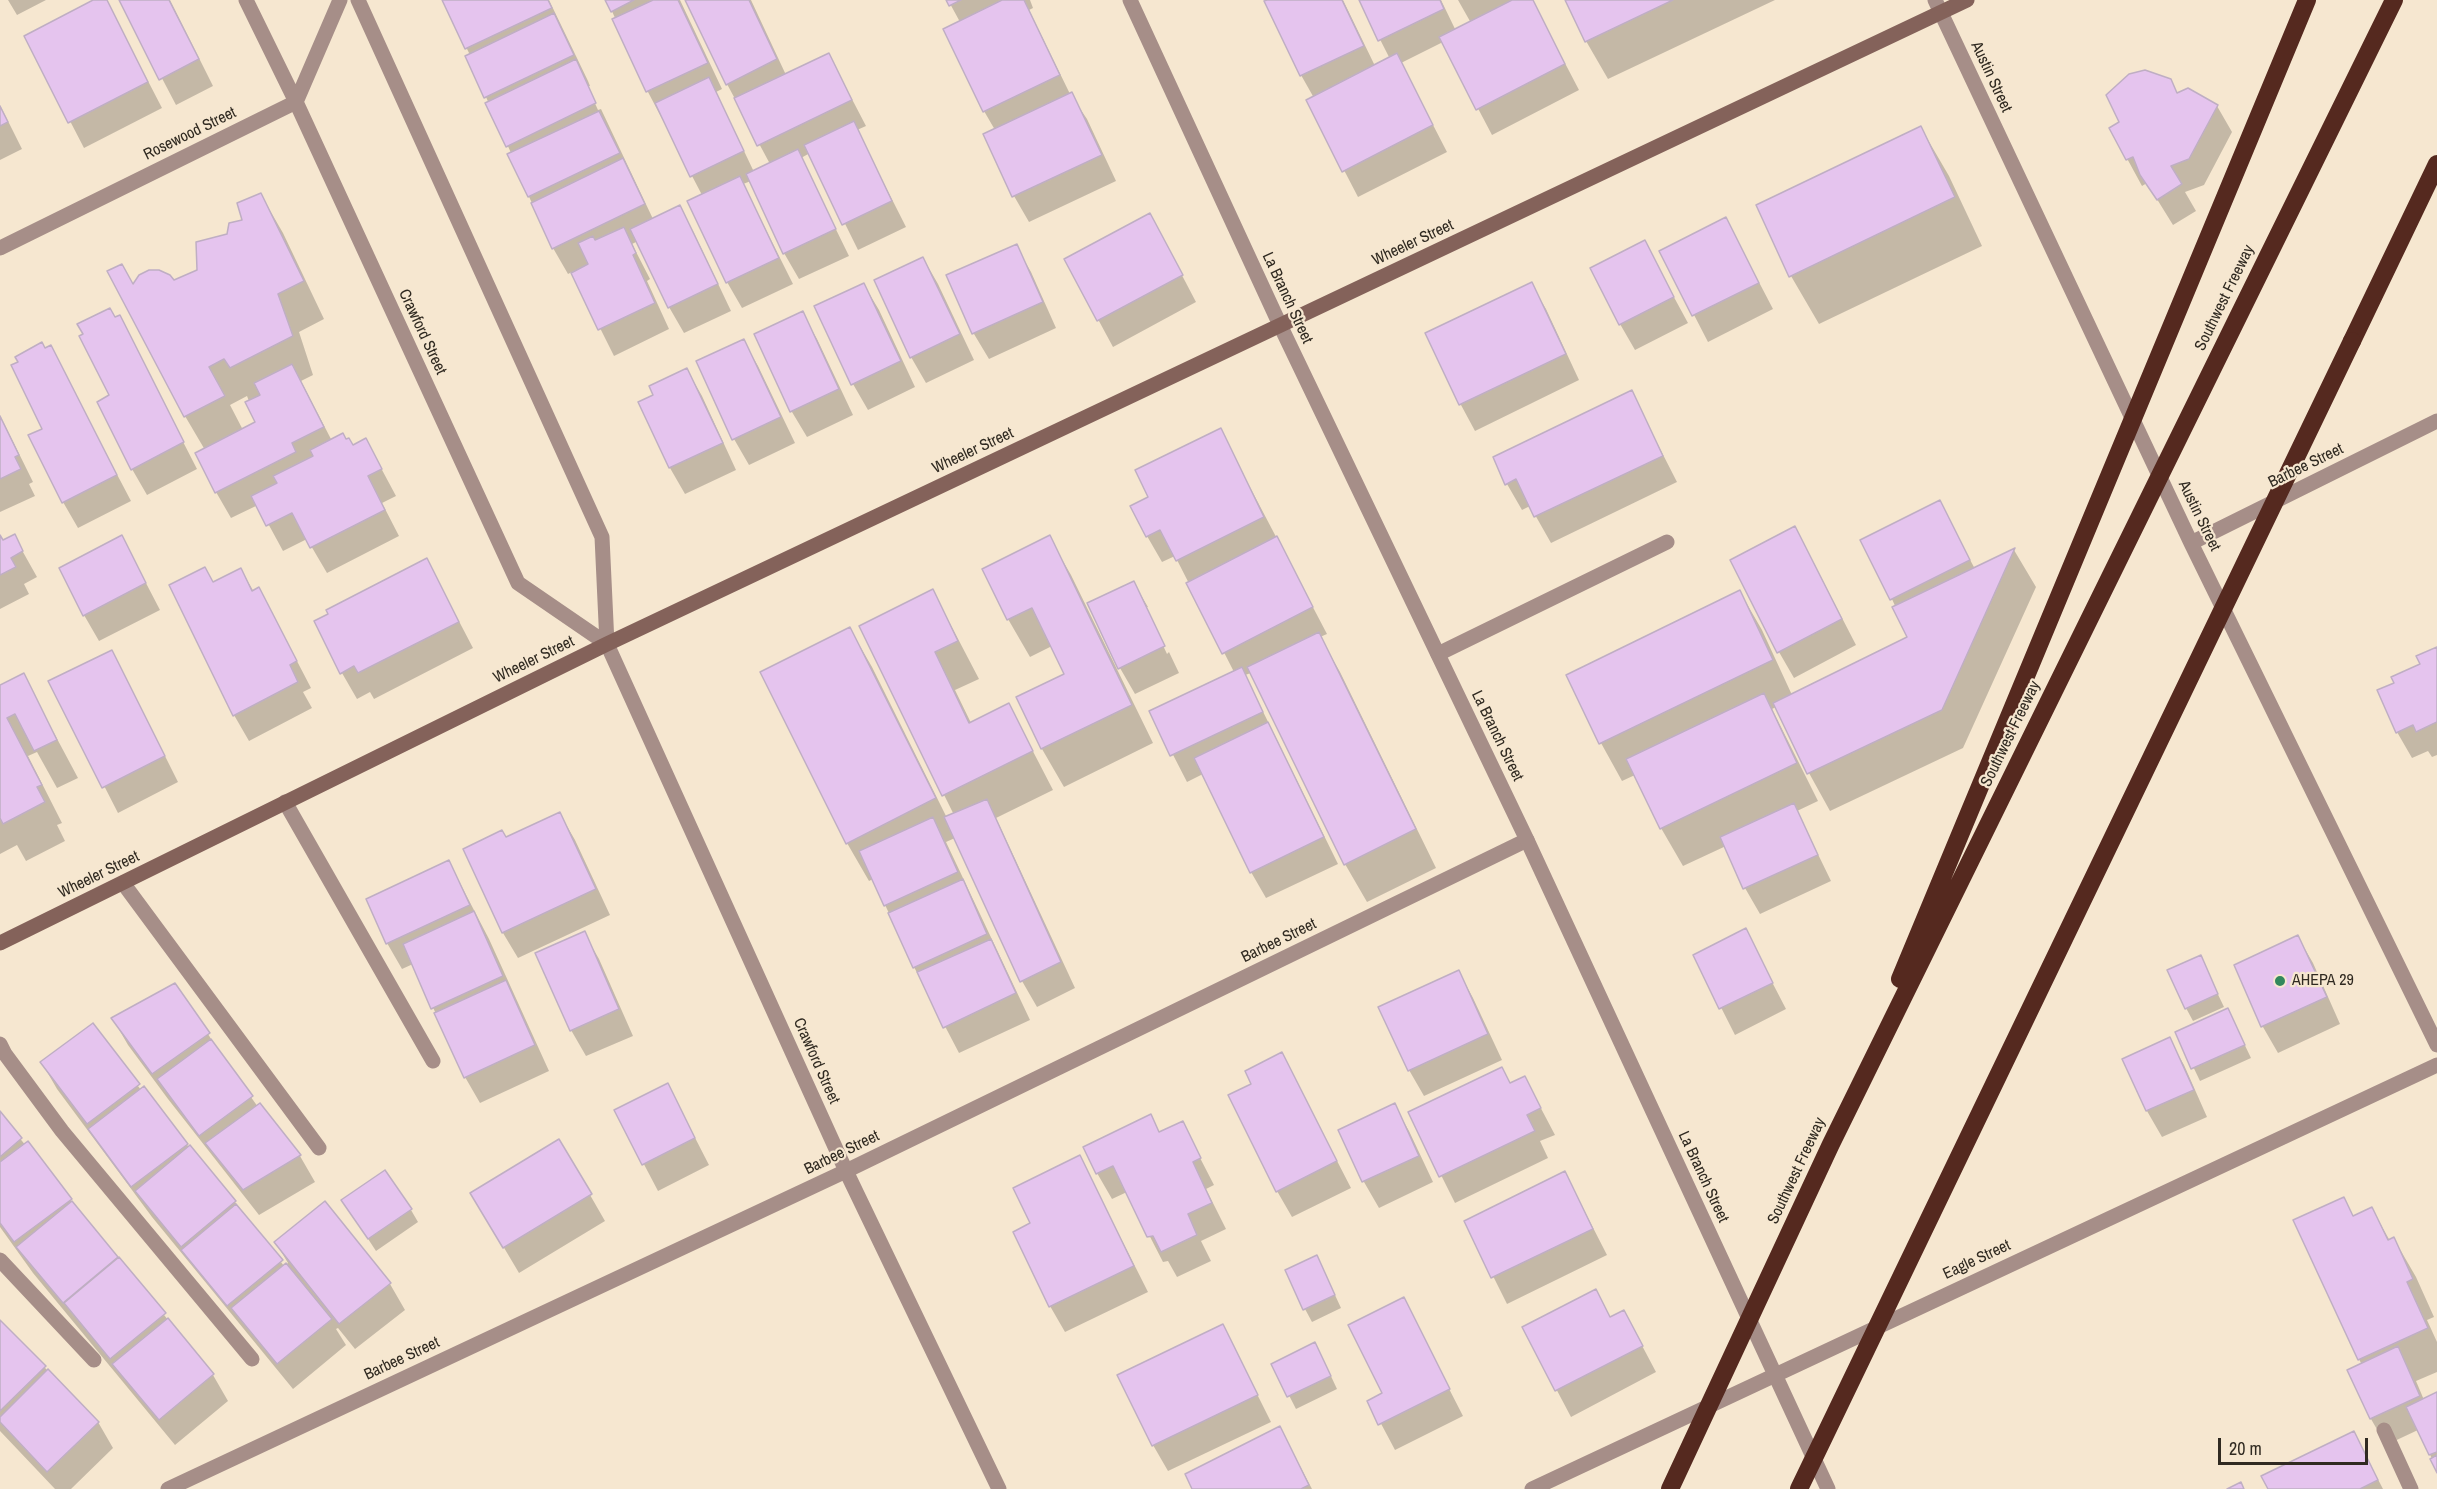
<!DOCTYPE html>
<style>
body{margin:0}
#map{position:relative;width:2437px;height:1489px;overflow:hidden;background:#f6e7d0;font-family:"Archivo Narrow",sans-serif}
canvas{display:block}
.scale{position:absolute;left:2218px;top:1438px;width:150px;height:27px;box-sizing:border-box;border:3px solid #302a21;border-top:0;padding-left:8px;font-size:18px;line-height:21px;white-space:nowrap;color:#302a21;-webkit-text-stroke:4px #f6e7d0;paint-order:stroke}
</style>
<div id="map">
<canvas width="2437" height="1489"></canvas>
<div class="scale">20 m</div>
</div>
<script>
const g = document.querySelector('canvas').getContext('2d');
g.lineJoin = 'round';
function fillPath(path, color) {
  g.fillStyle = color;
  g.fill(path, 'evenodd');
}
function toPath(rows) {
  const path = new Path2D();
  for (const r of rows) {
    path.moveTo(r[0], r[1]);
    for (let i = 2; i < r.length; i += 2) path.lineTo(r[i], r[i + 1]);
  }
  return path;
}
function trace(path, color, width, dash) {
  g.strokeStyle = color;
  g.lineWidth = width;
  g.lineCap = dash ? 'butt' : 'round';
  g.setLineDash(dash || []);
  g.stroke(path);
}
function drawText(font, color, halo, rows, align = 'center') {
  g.font = font + ' "Archivo Narrow",sans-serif';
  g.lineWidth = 4.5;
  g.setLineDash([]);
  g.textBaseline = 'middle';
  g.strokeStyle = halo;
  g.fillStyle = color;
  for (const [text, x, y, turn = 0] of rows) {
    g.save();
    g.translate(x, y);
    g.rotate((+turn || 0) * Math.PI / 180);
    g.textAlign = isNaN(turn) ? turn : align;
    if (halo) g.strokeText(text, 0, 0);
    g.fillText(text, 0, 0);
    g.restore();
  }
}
fillPath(toPath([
 [8,0,46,0,17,15],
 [96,0,106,0,162,108,84,148,26,36],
 [121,0,170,0,213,86,176,105],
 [443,0,549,0,588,81,590,86,587,86,598,110,601,109,653,219,680,207,694,233,731,311,684,333,669,307,638,241,632,244,650,279,647,281,669,329,614,356,572,272,568,274,553,248,509,154,511,153,486,97,470,55],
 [607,0,680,0,722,89,716,92,754,172,770,164,727,84,687,0,751,0,786,75,829,55,866,126,857,130,906,227,858,250,810,153,801,158,849,256,799,279,784,253,751,181,743,184,793,284,742,308,727,282,702,195,648,92],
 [948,0,1030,0,1033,8,1029,10,1070,94,1087,119,1116,181,1029,222,1014,196,995,130,984,111,960,22],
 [1270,0,1343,0,1375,66,1390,59,1360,0,1441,0,1456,31,1471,23,1458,0,1532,0,1579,90,1492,135,1443,42,1401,63,1447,152,1358,197,1308,101,1314,98,1301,75],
 [1567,0,1775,0,1608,79,1586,41],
 [2178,94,2217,106,2232,132,2204,185,2185,192,2196,211,2173,225,2147,183,2142,186,2111,129],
 [0,105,22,149,0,160],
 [1921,128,1949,176,1982,246,1819,324,1791,276],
 [261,195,283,233,324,319,299,332,313,375,301,381,332,441,353,447,366,440,396,496,382,503,399,536,327,573,307,539,283,551,258,505,231,518,216,492,205,450,185,416,133,287,174,282,199,271,244,221],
 [247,396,257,422,243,430,230,405],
 [1726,219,1773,309,1708,342,1661,251],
 [1164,241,1196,302,1113,347,1066,260],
 [1644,242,1688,323,1635,350,1620,324],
 [1016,246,1031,272,1056,328,989,359,974,334,948,276],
 [923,258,938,284,974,360,926,383,911,357],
 [1531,284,1546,309,1579,380,1475,431,1461,405,1427,334],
 [864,285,879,310,915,387,868,410,853,384],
 [802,313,817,339,853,415,807,437,792,412,756,335],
 [119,317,197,469,147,495,132,469,111,396,115,319],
 [743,340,758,366,795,443,749,465,734,439],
 [50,347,131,501,78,528,63,502,44,429,20,362],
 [687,370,702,396,736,470,685,494,670,468,640,403,655,395],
 [1631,392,1677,482,1551,543,1530,506,1522,510,1507,484],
 [0,415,33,482,29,484,35,496,0,512],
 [1220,430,1327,634,1320,637,1340,672,1436,868,1367,902,1345,864,1251,673,1245,675,1338,864,1266,898,1251,872,1203,774,1187,782,1151,712,1234,672,1175,556,1162,562,1147,536,1150,497],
 [1939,502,1975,569,2014,550,2036,587,1963,748,1830,811,1809,773,1776,707,1772,709,1818,801,1797,811,1831,881,1760,914,1745,888,1726,846,1683,866,1661,828,1635,775,1622,781,1601,743,1740,592,1762,630,1792,695,1909,638,1892,599],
 [0,536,3,542,14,536,37,577,24,584,29,594,0,609],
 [122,537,160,610,99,641,84,615],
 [1049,537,1071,575,1153,743,1064,787,1042,749,1018,698,1066,675,1052,646,1030,657,1008,619],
 [1809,554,1856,645,1794,678,1779,652],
 [427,560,473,648,374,699,370,692,357,699,342,673],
 [241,570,254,592,273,615,311,688,303,692,312,708,249,741,234,715,213,584],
 [1133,582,1148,607,1145,607,1167,654,1169,652,1179,673,1135,694,1120,668],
 [933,591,979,679,955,690,971,723,1009,705,1053,790,996,818,1075,988,1037,1007,1022,981,955,838,946,842,1030,1020,959,1053,914,967,873,879,869,881,847,843,850,629,872,667,947,818,954,815,861,627],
 [2437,648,2437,755,2432,757,2428,751,2412,758,2397,732,2396,684,2422,665],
 [23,675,78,778,57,788,37,752,28,756,62,823,57,825,65,841,26,861,17,845,0,854,0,686],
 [126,678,178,782,118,813,51,682],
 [560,814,575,840,610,915,518,958,503,933,465,849,506,839],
 [449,862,489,939,549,1071,480,1103,465,1077,413,964,402,969,387,943],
 [1745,930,1786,1009,1735,1035,1695,956],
 [584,933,599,959,633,1036,586,1056,571,1030],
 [2298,937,2313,963,2340,1024,2278,1053,2263,1027,2236,965],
 [2200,957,2224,1007,2193,1021,2186,1008],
 [1459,972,1473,998,1502,1060,1424,1096,1409,1070],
 [2228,1010,2251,1058,2200,1081,2177,1033],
 [113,1019,208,1034,221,1055,258,1107,260,1105,300,1156,315,1182,259,1215,168,1099,128,1045],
 [92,1025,141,1090,235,1202,284,1266,288,1263,276,1243,390,1284,405,1310,355,1349,338,1328,336,1329,346,1345,293,1389,152,1217,57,1089,42,1063],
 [2169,1039,2184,1065,2207,1117,2162,1137,2147,1111,2124,1060],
 [1282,1054,1351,1188,1292,1217,1277,1191,1253,1084],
 [1525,1078,1555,1135,1540,1141,1548,1158,1455,1203,1410,1113,1510,1085],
 [668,1085,709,1165,658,1191,616,1111],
 [1394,1105,1409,1131,1433,1182,1379,1208,1364,1182,1340,1131],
 [0,1114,213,1375,228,1401,175,1445,33,1273,0,1227],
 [1150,1116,1160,1133,1182,1123,1214,1185,1206,1189,1226,1229,1201,1241,1211,1261,1177,1277,1168,1261,1163,1262,1127,1192,1112,1199,1097,1173],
 [559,1141,605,1221,519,1273,487,1219],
 [1080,1157,1148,1292,1065,1332,1050,1306,1032,1224],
 [1565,1173,1607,1255,1507,1304,1466,1222],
 [2372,1209,2390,1241,2394,1239,2416,1277,2434,1317,2427,1320,2437,1342,2437,1372,2416,1381,2424,1400,2437,1393,2437,1469,2418,1430,2386,1445,2371,1419,2349,1371,2362,1365,2359,1359,2354,1217],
 [411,1210,418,1222,376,1251,351,1213],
 [1323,1269,1341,1308,1312,1322,1305,1309],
 [1595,1291,1611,1318,1638,1338,1656,1372,1571,1417,1524,1328],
 [1403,1299,1463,1416,1395,1450,1369,1401,1384,1393],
 [0,1322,98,1422,113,1448,71,1489,55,1489,0,1431],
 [1223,1326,1271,1422,1168,1471,1153,1445],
 [1322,1357,1337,1389,1296,1409,1273,1364],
 [1280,1428,1312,1489,1194,1489],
 [2354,1433,2383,1489,2270,1489]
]), '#0003');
const building = toPath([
 [93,0,107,0,148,82,68,123,24,36,93,0],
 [119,0,169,0,199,59,159,80,119,0],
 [442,0,548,0,552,8,465,49,442,0],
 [605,0,634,0,611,12,605,0],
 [653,0,678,0,708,63,646,92,612,19,653,0],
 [685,0,749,0,777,59,726,85,685,0],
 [946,0,961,0,949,6,946,0],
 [1002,0,1024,0,1060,75,983,112,943,29,1002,0],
 [1267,0,1342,0,1364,46,1300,76,1264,1,1267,0],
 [1359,0,1440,0,1444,9,1378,41,1359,0],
 [1512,0,1533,0,1565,64,1476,110,1439,37,1512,0],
 [1565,0,1673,0,1585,42,1565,0],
 [554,13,574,55,484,98,465,56,554,13],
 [829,53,852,100,757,146,734,98,829,53],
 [1397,53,1433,125,1342,172,1306,100,1397,53],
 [576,59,596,103,506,147,485,103,576,59],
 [2145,70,2171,79,2177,93,2188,88,2218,105,2189,159,2171,166,2182,184,2157,200,2140,175,2133,157,2126,160,2109,128,2119,122,2106,95,2129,74,2145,70],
 [709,77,744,151,690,177,655,103,709,77],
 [1072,92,1102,155,1012,197,983,134,1072,92],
 [0,106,8,122,0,126,0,106],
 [599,111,620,153,528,197,507,154,599,111],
 [854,121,892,201,842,225,804,145,854,121],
 [1921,126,1955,197,1789,277,1756,205,1921,126],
 [798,149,836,229,783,254,746,174,798,149],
 [623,158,645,204,552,249,531,203,623,158],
 [740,176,779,258,726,283,687,201,740,176],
 [261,193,304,281,278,294,293,336,230,368,224,359,209,367,225,396,184,417,107,271,122,264,133,284,139,275,149,270,159,270,170,275,174,280,197,270,196,242,227,234,229,223,242,220,237,203,261,193],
 [680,205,718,284,668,308,630,229,680,205],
 [1150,213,1183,275,1097,321,1064,259,1150,213],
 [1726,217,1759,283,1692,316,1659,251,1726,217],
 [624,227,636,253,633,255,655,303,598,330,571,273,588,264,578,243,593,236,595,240,624,227],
 [1645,240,1674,297,1619,325,1590,268,1645,240],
 [1017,244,1043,302,972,334,946,275,1017,244],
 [923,257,960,334,910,358,874,280,923,257],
 [1532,282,1566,354,1459,405,1425,333,1532,282],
 [864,283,901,361,851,385,814,306,864,283],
 [110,308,115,317,120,315,184,442,131,470,97,402,109,395,79,336,83,334,77,324,110,308],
 [803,311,839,389,790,412,754,334,803,311],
 [744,339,781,417,732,440,696,361,744,339],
 [42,342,45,348,51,345,117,475,62,503,28,435,42,429,11,365,18,362,15,357,42,342],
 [292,364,324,427,292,443,296,452,215,493,195,453,255,422,245,402,260,395,254,383,292,364],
 [687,368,723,443,669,468,638,402,653,395,649,386,687,368],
 [1632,390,1663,456,1534,517,1516,479,1505,485,1493,457,1632,390],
 [0,416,19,455,15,457,21,469,0,479,0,416],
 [1221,428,1264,517,1176,561,1160,530,1146,537,1130,506,1148,497,1135,470,1221,428],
 [343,433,346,439,349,438,353,445,366,438,382,469,368,476,385,510,310,548,292,513,266,526,251,496,277,483,273,476,313,456,310,450,343,433],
 [1940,500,1970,560,1890,600,1860,540,1940,500],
 [1795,526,1842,619,1777,653,1730,560,1795,526],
 [15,534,23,551,11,558,16,567,0,575,0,535,3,540,15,534],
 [122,535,146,583,83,616,59,568,122,535],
 [1050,535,1132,705,1041,749,1016,697,1064,674,1032,608,1007,620,982,569,1050,535],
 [1277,536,1313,607,1222,654,1186,583,1277,536],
 [2015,548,1942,710,1807,774,1773,703,1907,637,1892,607,2015,548],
 [427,558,459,622,358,673,354,666,340,674,314,621,328,614,326,610,427,558],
 [205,567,213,582,241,568,252,591,259,587,297,661,290,665,298,682,233,716,169,585,205,567],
 [1134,581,1165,646,1118,669,1087,603,1134,581],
 [933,589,958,641,935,652,969,723,1009,703,1033,751,942,796,859,626,933,589],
 [1740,590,1773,660,1599,744,1566,675,1740,590],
 [850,627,936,798,846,844,760,672,850,627],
 [1319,632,1416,829,1344,865,1247,667,1319,632],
 [2437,647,2437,722,2416,732,2413,725,2396,733,2377,690,2394,683,2391,677,2420,664,2416,656,2437,647],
 [112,650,165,756,102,788,48,681,112,650],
 [1242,667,1263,712,1170,756,1149,711,1242,667],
 [24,673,57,740,34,751,15,714,7,718,42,785,37,787,45,802,3,824,0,818,0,685,24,673],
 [1764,693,1797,763,1660,829,1626,759,1764,693],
 [1268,722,1324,837,1250,873,1194,758,1268,722],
 [987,799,1061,962,1020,982,944,817,987,799],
 [1794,803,1818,855,1743,889,1720,837,1794,803],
 [560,812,596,889,502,933,463,849,502,830,506,837,560,812],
 [933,817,958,872,884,906,859,851,933,817],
 [449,860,470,905,386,944,366,899,449,860],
 [963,879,987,934,913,968,888,913,963,879],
 [474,911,503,976,431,1009,403,944,474,911],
 [1746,928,1773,983,1719,1009,1693,955,1746,928],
 [585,931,619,1009,570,1031,535,953,585,931],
 [2298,935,2327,997,2261,1027,2234,965,2298,935],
 [991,939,1016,993,943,1028,917,972,991,939],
 [2201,955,2218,994,2185,1009,2167,970,2201,955],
 [1459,970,1488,1034,1408,1071,1378,1007,1459,970],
 [506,980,535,1045,464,1078,434,1013,506,980],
 [175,983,210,1033,152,1074,111,1018,175,983],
 [2228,1008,2245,1045,2191,1069,2175,1032,2228,1008],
 [93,1023,140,1084,87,1124,40,1062,93,1023],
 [2170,1037,2194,1090,2146,1111,2122,1059,2170,1037],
 [211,1039,253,1096,199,1136,157,1079,211,1039],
 [1282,1052,1337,1161,1276,1192,1228,1095,1251,1084,1245,1071,1282,1052],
 [1502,1067,1510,1083,1525,1076,1541,1108,1527,1115,1535,1131,1439,1177,1408,1112,1502,1067],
 [668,1083,695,1138,642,1165,614,1110,668,1083],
 [144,1086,188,1144,131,1187,88,1129,144,1086],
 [260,1103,301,1155,243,1190,205,1143,260,1103],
 [1395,1103,1419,1156,1362,1182,1338,1130,1395,1103],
 [0,1111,22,1138,0,1157,0,1111],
 [1151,1114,1159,1132,1183,1121,1201,1158,1193,1162,1212,1203,1188,1214,1197,1235,1161,1252,1153,1236,1147,1237,1113,1166,1096,1174,1083,1147,1151,1114],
 [559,1139,592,1194,503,1248,470,1193,559,1139],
 [28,1141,72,1199,14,1242,0,1223,0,1162,28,1141],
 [190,1145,236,1201,181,1247,135,1191,190,1145],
 [1080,1155,1134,1266,1049,1307,1013,1232,1030,1223,1013,1188,1080,1155],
 [385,1170,412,1209,368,1239,341,1200,385,1170],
 [1565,1171,1593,1229,1491,1278,1464,1221,1565,1171],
 [2344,1197,2353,1216,2372,1207,2388,1240,2394,1237,2413,1279,2407,1282,2428,1328,2358,1360,2293,1220,2344,1197],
 [72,1201,118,1257,63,1303,16,1247,72,1201],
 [325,1201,391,1283,339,1324,274,1242,325,1201],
 [236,1204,283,1260,227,1306,181,1250,236,1204],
 [1317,1255,1335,1295,1303,1310,1285,1270,1317,1255],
 [119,1257,166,1313,110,1359,64,1303,119,1257],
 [286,1263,332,1319,277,1364,231,1308,286,1263],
 [1596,1289,1610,1317,1624,1310,1643,1346,1555,1391,1522,1327,1596,1289],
 [1404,1297,1450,1389,1378,1425,1367,1401,1382,1393,1348,1325,1404,1297],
 [168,1318,214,1374,159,1420,112,1364,168,1318],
 [0,1320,46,1366,0,1411,0,1320],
 [1223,1324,1258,1395,1152,1446,1117,1375,1223,1324],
 [1315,1342,1331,1376,1287,1397,1271,1364,1315,1342],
 [2398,1346,2420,1396,2370,1419,2347,1370,2398,1346],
 [48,1369,99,1422,47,1472,0,1422,0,1417,48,1369],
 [2437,1392,2437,1452,2429,1455,2406,1407,2437,1392],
 [1280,1426,1309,1485,1301,1489,1192,1489,1185,1474,1280,1426],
 [2354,1431,2378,1480,2360,1489,2268,1489,2261,1476,2354,1431],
 [2437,1455,2437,1473,2430,1459,2437,1455],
 [2241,1482,2244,1489,2227,1489,2241,1482]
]);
fillPath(building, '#e5c4ee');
trace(building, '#bfaec3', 1.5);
trace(toPath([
 [1438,654,1667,542],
 [285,802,433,1061],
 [123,883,319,1148],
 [0,1044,5,1054,62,1131,252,1359],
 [0,1260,94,1360],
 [2384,1430,2411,1489]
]), '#a68e88', 15);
trace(toPath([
 [246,0,296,102,518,583,607,644],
 [358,0,602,537,607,644,846,1171,999,1489],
 [1935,0,2191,543,2437,1045],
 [0,248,296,102,340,0],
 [2191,543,2437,421],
 [168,1489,846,1171,1527,840],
 [1532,1489,2437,1065]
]), '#a68e88', 15);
trace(toPath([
 [1130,0,1280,325,1527,840,1828,1489]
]), '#a68e88', 15);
trace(toPath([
 [0,943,607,644,1967,0]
]), '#84625a', 15);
trace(toPath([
 [2352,341,2437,164]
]), '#55291f', 18);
trace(toPath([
 [1900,979,2307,0],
 [1670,1489,1831,1144,2394,0],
 [1799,1489,2352,341]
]), '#55291f', 18);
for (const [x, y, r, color] of [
 [2280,981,6,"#32885c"]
]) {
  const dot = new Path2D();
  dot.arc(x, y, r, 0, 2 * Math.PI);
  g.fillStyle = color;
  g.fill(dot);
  trace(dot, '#f6e7d0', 2);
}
drawText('16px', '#302a21', '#f6e7d0', [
 ["Austin Street",1991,77,65],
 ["Rosewood Street",190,134,-26],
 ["Wheeler Street",1413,243,-25],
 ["La Branch Street",1287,298,65],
 ["Southwest Freeway",2225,298,-64],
 ["Crawford Street",422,332,65],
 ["Wheeler Street",973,451,-25],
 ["Barbee Street",2306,466,-26],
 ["Austin Street",2199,516,64],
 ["Wheeler Street",534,660,-26],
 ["Southwest Freeway",2011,734,-64],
 ["La Branch Street",1497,736,64],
 ["Wheeler Street",99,875,-26],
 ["Barbee Street",1279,941,-26],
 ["Crawford Street",816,1061,66],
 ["Barbee Street",842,1153,-26],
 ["Southwest Freeway",1797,1171,-65],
 ["La Branch Street",1703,1177,65],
 ["Eagle Street",1977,1260,-25],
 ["Barbee Street",402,1359,-25]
]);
drawText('16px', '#302a21', '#f6e7d0', [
 ["AHEPA 29",2292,981]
], 'left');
</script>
